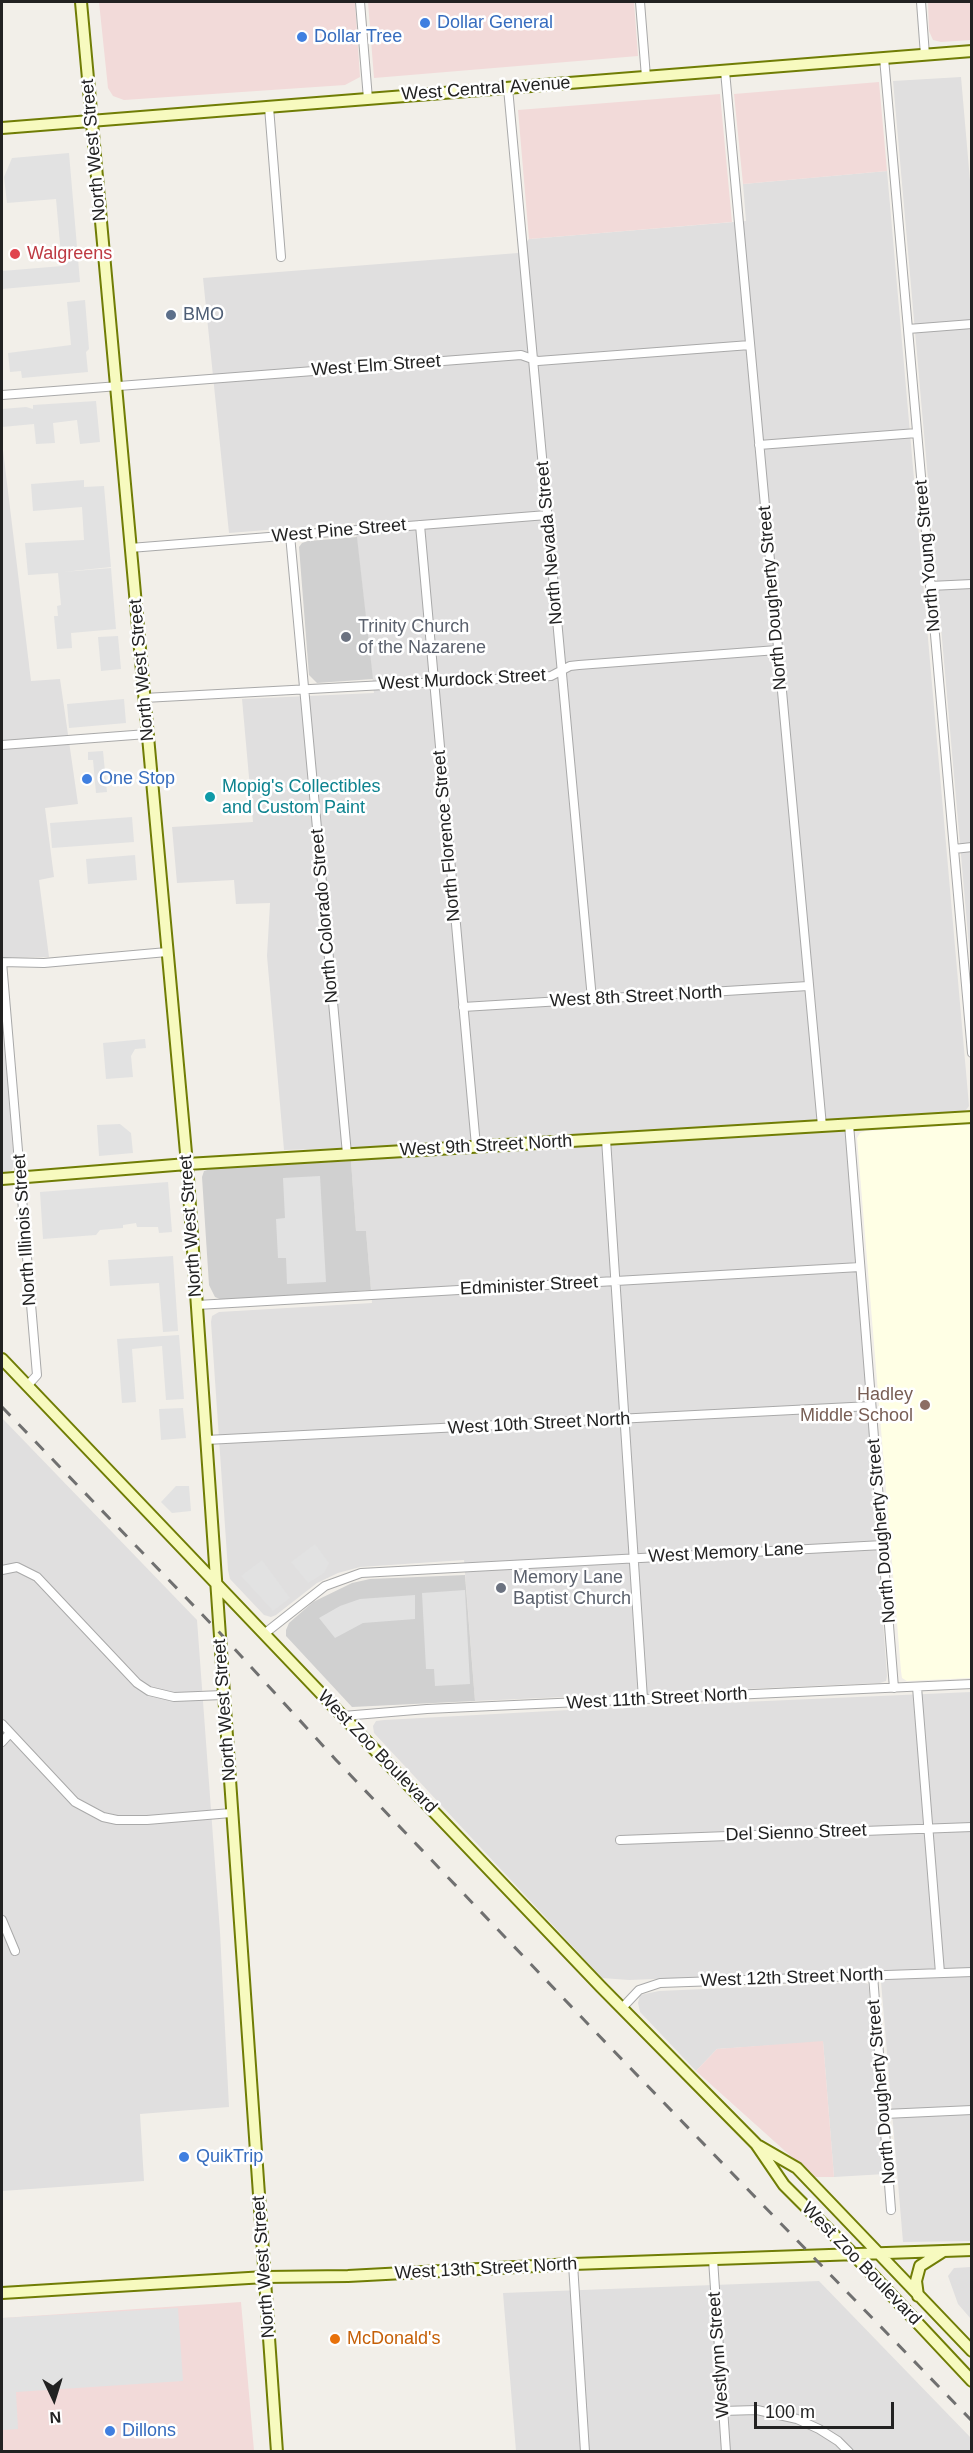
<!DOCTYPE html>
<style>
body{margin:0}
#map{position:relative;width:973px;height:2453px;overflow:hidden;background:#f2efe9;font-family:Arial,sans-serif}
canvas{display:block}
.frame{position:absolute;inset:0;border:3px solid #222;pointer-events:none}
.north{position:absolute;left:24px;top:2369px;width:60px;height:60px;-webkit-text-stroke:4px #fff;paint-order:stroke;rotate:176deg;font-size:16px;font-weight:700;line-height:24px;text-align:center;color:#222}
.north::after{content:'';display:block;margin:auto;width:21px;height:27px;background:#222;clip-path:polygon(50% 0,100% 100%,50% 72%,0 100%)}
.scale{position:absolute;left:754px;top:2402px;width:140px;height:27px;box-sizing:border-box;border:3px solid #222;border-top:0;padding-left:8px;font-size:18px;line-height:21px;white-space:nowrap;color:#222;-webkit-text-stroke:4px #fff;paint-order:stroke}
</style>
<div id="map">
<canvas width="973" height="2453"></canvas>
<div class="frame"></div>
<div class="north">N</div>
<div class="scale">100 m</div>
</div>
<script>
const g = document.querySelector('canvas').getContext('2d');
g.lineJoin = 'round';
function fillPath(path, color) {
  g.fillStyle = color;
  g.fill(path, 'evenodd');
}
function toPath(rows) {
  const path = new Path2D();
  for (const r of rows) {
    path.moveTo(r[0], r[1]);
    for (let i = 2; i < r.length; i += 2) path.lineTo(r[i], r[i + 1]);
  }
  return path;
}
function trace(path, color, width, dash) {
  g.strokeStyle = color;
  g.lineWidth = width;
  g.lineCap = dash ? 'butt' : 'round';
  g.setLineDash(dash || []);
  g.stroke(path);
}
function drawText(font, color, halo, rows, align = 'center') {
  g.font = font + ' Arial,sans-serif';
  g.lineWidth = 5;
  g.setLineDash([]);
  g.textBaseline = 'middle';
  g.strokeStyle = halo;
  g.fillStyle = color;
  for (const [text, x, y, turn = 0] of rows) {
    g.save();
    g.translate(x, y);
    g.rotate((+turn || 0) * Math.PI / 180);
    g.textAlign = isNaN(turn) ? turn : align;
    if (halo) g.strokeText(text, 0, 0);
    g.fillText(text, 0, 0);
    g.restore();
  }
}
fillPath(toPath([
 [961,77,971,192,971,969,893,81],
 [887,171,969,1106,966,1110,959,1113,846,1119,887,1676,886,1681,880,1683,475,1701,464,1560,360,1567,338,1573,317,1583,276,1615,271,1617,264,1615,230,1579,228,1570,211,1322,212,1316,219,1312,372,1303,366,1231,356,1231,350,1148,284,1150,267,956,270,903,236,904,234,880,177,883,172,827,253,822,242,699,374,693,355,523,229,533,203,278,518,253,529,239,746,221,743,184],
 [2,442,31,681,60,679,78,804,45,808,54,877,39,880,49,957,2,958],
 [2,987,14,1164,12,1170,2,1173],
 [2,1418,197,1620,220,1932,229,2107,140,2114,144,2181,2,2191],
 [971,1692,971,2241,903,2242,880,1970,629,1980,602,1978,374,1733,373,1726,376,1721,384,1720,606,1708],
 [861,1982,868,1984,869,1990,885,2174,834,2177,823,2042,717,2049,696,2071,640,2012,638,2003,640,1995,659,1991],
 [971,2267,972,2267,971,2319,958,2304,948,2276,954,2268],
 [819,2281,971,2438,971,2451,516,2451,503,2293]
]), '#e0dfdf');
fillPath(toPath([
 [99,2,355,2,360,77,345,85,124,100,113,96,108,88],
 [368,2,634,2,638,56,374,78],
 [928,2,971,2,971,40,941,42,933,40,929,31],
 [879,82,887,171,743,184,734,94],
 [720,94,732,222,529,239,518,110],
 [823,2041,834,2177,814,2177,696,2071,717,2049],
 [241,2302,254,2451,2,2451,2,2318]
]), '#f2dad9');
fillPath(toPath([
 [971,1124,971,1678,907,1681,902,1678,901,1671,857,1138,860,1133,866,1131]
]), '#ffffe5');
fillPath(toPath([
 [357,537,373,679,317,683,309,675,299,547,302,543,308,541],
 [351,1161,356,1231,366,1231,371,1290,222,1300,215,1297,209,1285,202,1177,204,1171,214,1168],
 [465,1575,475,1701,352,1707,286,1636,286,1630,289,1623,313,1602,352,1583,370,1579]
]), '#d0d0d0');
fillPath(toPath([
 [69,153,80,282,2,289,2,271,62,266,56,199,7,203,4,177,12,158],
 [85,300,89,349,86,352,88,372,22,378,21,371,10,372,8,353,71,345,67,302],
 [96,401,100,442,80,444,77,420,53,423,55,443,36,444,34,424,2,427,2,409,26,407,33,409,33,405],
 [84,480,84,487,104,486,111,567,63,572,111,568,116,629,71,633,72,648,57,649,54,616,58,616,57,606,61,605,58,573,28,575,25,543,84,540,82,507,33,511,31,484],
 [118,636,121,669,101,671,98,637],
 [124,699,126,723,69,728,67,704],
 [103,751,107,792,96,793,93,760,88,760,88,752],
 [132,817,134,842,52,848,50,823],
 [135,855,137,880,88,884,86,859],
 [145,1039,146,1048,135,1049,131,1056,133,1077,106,1079,103,1043],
 [120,1124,131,1133,133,1153,99,1156,97,1125],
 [320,1176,326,1282,287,1284,286,1258,278,1258,276,1219,285,1218,283,1178],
 [168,1182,172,1232,159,1233,158,1227,137,1227,136,1223,123,1225,123,1228,100,1230,96,1235,43,1239,40,1192],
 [173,1256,178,1331,163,1332,159,1283,110,1286,108,1260],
 [179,1335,184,1399,166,1400,162,1346,132,1349,136,1402,122,1403,117,1339],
 [183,1408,186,1438,161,1440,159,1409],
 [176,1486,189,1486,191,1511,172,1513,161,1502],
 [315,1544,329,1563,324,1573,308,1583,291,1562],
 [262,1560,290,1598,273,1611,241,1576],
 [465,1590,470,1684,435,1686,434,1669,426,1669,422,1593],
 [415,1595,415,1619,363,1623,335,1638,319,1618,340,1606,360,1599],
 [178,2308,183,2381,16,2392,18,2429,2,2430,2,2318]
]), '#e2e2e2');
const street = toPath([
 [360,2,368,99],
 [640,2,646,77],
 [921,2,925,55],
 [884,58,972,1053],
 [725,71,822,1126],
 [508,88,592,999],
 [269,107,281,257],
 [908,329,972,324],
 [2,395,521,355,538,361,750,345],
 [759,445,917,433],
 [420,525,476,1146],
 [290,535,347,1154],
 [130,548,547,515],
 [930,586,972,584],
 [144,698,551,676,570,666,579,665,777,650],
 [2,745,147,734],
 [954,849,972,847],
 [2,962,37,1375,27,1386],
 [2,962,44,963,167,952],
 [463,1007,808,986],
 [849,1124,894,1688],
 [606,1139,643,1699],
 [197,1305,860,1267],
 [206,1440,871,1406],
 [2,1570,17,1567,37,1577,137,1683,149,1691,174,1697,223,1695],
 [264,1634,325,1586,361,1573,883,1545],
 [917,1687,940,1973],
 [343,1716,427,1709,972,1684],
 [2,1724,75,1802,103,1817,117,1820,147,1820,231,1813],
 [2,1742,10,1733],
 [620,1840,972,1827],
 [2,1920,15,1951],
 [873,1975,891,2210],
 [622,2008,639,1990,660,1983,972,1972],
 [884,2114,972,2110],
 [713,2259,726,2452],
 [573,2264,585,2452],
 [722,2411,757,2410,797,2419,819,2429,838,2441,849,2452]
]);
const secondary = toPath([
 [81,2,187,1164,277,2452],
 [2,128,972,51],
 [2,1179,187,1164,972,1117],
 [2,1359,601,1987,756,2144,784,2185,853,2254,972,2381],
 [759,2146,797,2168,972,2351],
 [2,2293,265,2277,348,2276,573,2264,972,2250],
 [918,2296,916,2281,920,2266,942,2252]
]);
trace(street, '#a9a9a9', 10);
trace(secondary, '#707d05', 14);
trace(street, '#fff', 8);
trace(secondary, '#f7fabf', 10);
trace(toPath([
 [2,1407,220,1633,336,1760,608,2045,972,2421]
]), '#707070', 3, [12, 12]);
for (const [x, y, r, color] of [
 [425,23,6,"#3f7fe0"],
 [302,37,6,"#3f7fe0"],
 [15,254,6,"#e0444e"],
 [171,315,6,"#5c6f8a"],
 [346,637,6,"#6b7280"],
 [87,779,6,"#3f7fe0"],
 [210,797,6,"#0f9aa8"],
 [925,1405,6,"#8d6e63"],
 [501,1588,6,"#6b7280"],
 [184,2157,6,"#3f7fe0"],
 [335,2339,6,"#e8710a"],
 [110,2431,6,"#3f7fe0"]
]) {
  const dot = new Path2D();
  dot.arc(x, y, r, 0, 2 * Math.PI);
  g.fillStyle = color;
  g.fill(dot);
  trace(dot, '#fff', 2);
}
drawText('18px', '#366cbe', '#fff', [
 ["Dollar General",437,23],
 ["Dollar Tree",314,37],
 ["One Stop",99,779],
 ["QuikTrip",196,2157],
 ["Dillons",122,2431]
], 'left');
drawText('18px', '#222', '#fff', [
 ["West Central Avenue",486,89,-4],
 ["North West Street",94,150,-95],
 ["West Elm Street",376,366,-4],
 ["West Pine Street",339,531,-5],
 ["North Nevada Street",550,543,-95],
 ["North Young Street",928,556,-95],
 ["North Dougherty Street",773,598,-95],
 ["North West Street",142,670,-95],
 ["West Murdock Street",462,680,-3],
 ["North Florence Street",447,836,-95],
 ["North Colorado Street",325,916,-95],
 ["West 8th Street North",636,997,-3],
 ["West 9th Street North",486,1146,-3],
 ["North West Street",191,1226,-94],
 ["North Illinois Street",25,1230,-94],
 ["Edminister Street",529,1286,-3],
 ["West 10th Street North",539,1424,-3],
 ["North Dougherty Street",882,1531,-95],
 ["West Memory Lane",726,1553,-3],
 ["West 11th Street North",657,1699,-3],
 ["North West Street",225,1710,-94],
 ["West Zoo Boulevard",377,1752,46],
 ["Del Sienno Street",796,1833,-2],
 ["West 12th Street North",792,1978,-2],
 ["North Dougherty Street",882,2092,-95],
 ["West Zoo Boulevard",861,2264,46],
 ["North West Street",264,2267,-94],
 ["West 13th Street North",486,2269,-3],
 ["Westlynn Street",719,2355,-94]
]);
drawText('18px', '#be3a42', '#fff', [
 ["Walgreens",27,254]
], 'left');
drawText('18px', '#4e5e75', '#fff', [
 ["BMO",183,315]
], 'left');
drawText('18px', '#5b616d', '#fff', [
 ["Trinity Church",358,627],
 ["of the Nazarene",358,648],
 ["Memory Lane",513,1578],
 ["Baptist Church",513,1599]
], 'left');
drawText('18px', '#0d838f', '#fff', [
 ["Mopig's Collectibles",222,787],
 ["and Custom Paint",222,808]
], 'left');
drawText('18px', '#785e54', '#fff', [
 ["Hadley",913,1395],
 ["Middle School",913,1416]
], 'right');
drawText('18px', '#c56008', '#fff', [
 ["McDonald's",347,2339]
], 'left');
</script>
